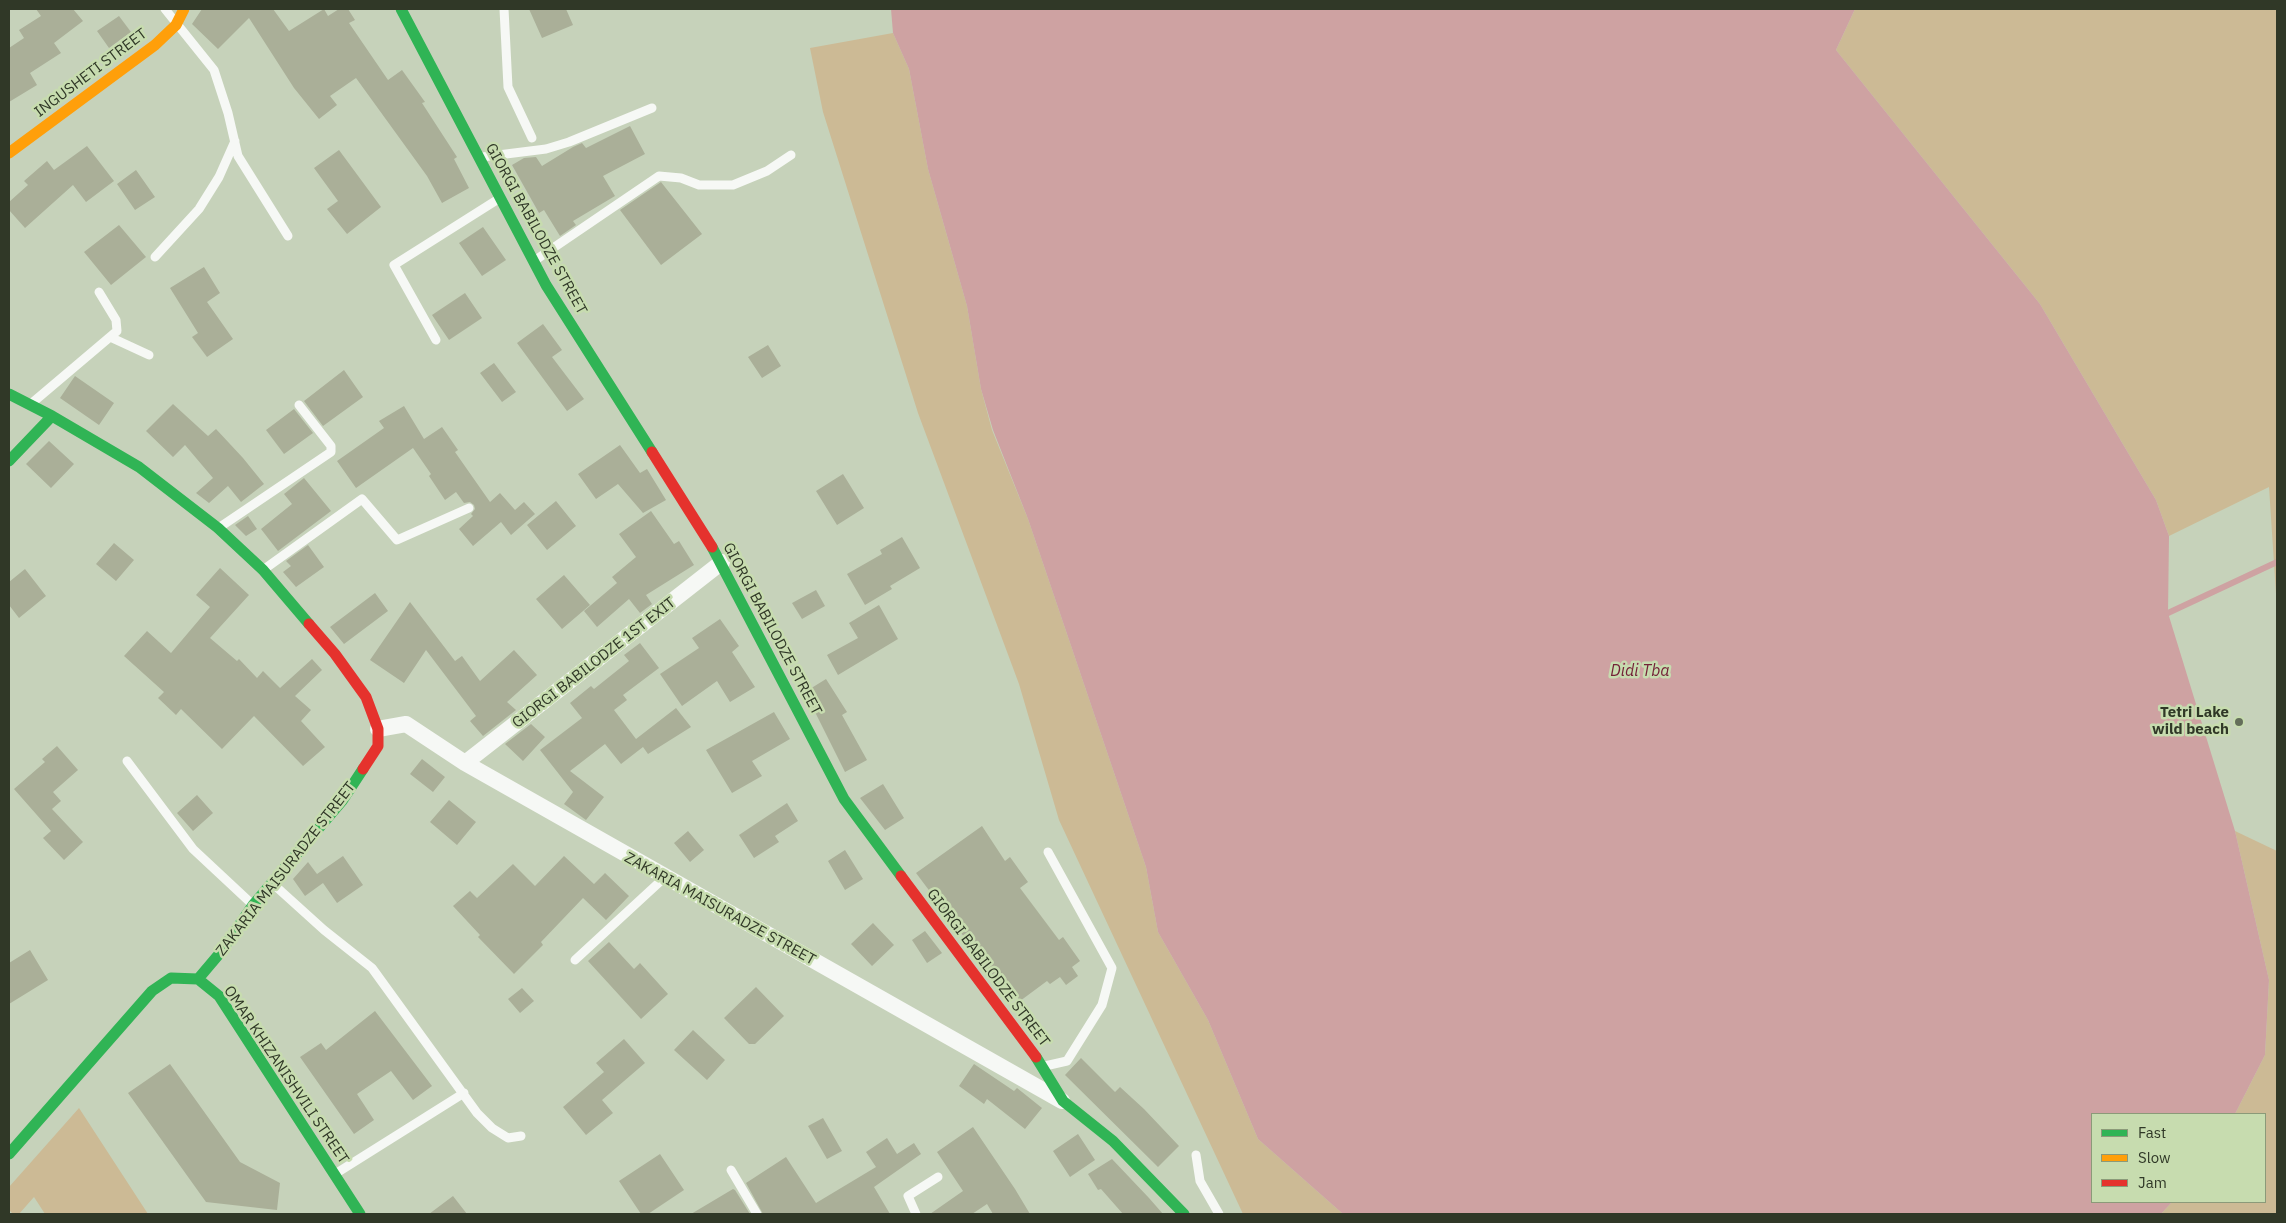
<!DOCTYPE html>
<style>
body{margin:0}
#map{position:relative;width:2286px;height:1223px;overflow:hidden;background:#c6d2ba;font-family:"IBM Plex Sans",sans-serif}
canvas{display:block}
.frame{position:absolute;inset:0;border:10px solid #303827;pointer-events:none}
.legend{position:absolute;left:2091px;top:1113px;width:175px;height:90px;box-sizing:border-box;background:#c7dcaf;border:1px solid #8b9a79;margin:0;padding:6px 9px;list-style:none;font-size:15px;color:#303827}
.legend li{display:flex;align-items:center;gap:10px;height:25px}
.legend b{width:25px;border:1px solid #8b9a79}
</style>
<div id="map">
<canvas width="2286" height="1223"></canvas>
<div class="frame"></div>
<ul class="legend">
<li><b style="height:6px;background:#30b455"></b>Fast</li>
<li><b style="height:6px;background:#ff9f0a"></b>Slow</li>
<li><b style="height:6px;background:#e5322d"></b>Jam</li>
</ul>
</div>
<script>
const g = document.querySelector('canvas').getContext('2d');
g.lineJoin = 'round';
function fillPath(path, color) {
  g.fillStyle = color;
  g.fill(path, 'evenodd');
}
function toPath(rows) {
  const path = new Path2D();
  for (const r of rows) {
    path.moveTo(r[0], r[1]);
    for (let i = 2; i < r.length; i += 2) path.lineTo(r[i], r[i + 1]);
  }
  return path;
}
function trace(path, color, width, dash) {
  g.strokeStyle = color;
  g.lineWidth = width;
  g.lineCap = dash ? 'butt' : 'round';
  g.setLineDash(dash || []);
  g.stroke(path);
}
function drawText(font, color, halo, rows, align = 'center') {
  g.font = font + ' "IBM Plex Sans",sans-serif';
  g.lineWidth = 5;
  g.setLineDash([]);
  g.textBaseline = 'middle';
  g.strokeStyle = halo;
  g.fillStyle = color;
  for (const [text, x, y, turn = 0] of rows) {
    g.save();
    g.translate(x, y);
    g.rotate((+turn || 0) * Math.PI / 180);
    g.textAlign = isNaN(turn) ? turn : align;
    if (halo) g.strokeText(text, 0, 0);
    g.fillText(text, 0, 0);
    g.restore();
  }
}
fillPath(toPath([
 [1855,9,2277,9,2277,609,2269,487,2169,536,2156,500,2040,304,1836,50],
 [893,33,909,69,928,169,967,306,981,389,992,430,1028,519,1146,867,1158,932,1208,1020,1258,1139,1343,1214,1243,1214,1059,820,1019,684,918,413,823,112,810,48],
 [2235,831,2277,851,2277,1214,2161,1214,2172,1202,2265,1202,2265,1114,2235,1114,2265,1055,2269,980],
 [79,1108,148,1214,45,1214,34,1197,19,1214,13,1214,9,1210,9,1187]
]), '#ccba95');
fillPath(toPath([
 [891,9,1855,9,1836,50,2040,304,2156,500,2169,536,2168,613,2235,831,2269,980,2265,1055,2235,1114,2092,1114,2092,1202,2172,1202,2161,1214,1343,1214,1258,1139,1208,1020,1158,932,1146,867,1028,519,993,430,981,389,967,306,928,169,909,69,893,33]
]), '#cea2a2');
trace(toPath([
 [2168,613,2277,562]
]), '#cea2a2', 6);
fillPath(toPath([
 [36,9,73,9,83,21,54,43,61,53,30,73,37,85,9,102,9,48,24,38,19,30,41,16],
 [202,9,273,9,289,31,324,9,328,16,339,9,348,9,355,20,349,23,388,80,402,70,425,102,422,103,457,157,454,159,469,188,442,203,427,176,356,78,330,96,337,105,319,119,294,88,249,18,218,49,192,24],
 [529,9,566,9,573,25,542,38],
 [119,16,131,32,109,48,97,31],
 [630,126,645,154,603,176,615,196,573,221,576,225,560,236,544,210,539,213,512,165,524,158,536,157,542,166,573,147,582,143,586,148],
 [87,146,114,181,86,202,73,185,25,228,9,210,9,202,28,185,24,181,47,161,54,170],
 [339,150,381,207,347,234,327,209,338,201,314,168],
 [136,170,155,197,135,210,117,184],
 [661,182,702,234,661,265,620,210],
 [119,225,146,257,111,285,84,252],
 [483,227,506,260,482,276,459,243],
 [204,267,220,293,207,302,233,339,207,357,192,337,198,333,170,288],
 [465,293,482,318,449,340,432,315],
 [543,324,562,350,552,357,584,399,567,411,517,343],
 [768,345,781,366,762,378,748,357],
 [494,363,516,392,502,402,480,373],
 [344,370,363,397,323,426,304,401],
 [75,376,114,403,99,425,60,398],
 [173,404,208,436,216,429,243,458,264,484,241,502,228,486,209,503,196,493,213,478,185,445,173,457,146,431],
 [404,406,424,439,442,427,458,450,455,452,490,502,500,493,515,510,524,502,535,514,511,535,501,522,473,546,459,529,473,516,471,514,475,509,474,505,470,502,464,503,456,492,445,500,429,476,431,474,413,448,356,488,337,461,384,428,379,421],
 [294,409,313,433,284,454,266,430],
 [49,441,74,464,51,488,26,464],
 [620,445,640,473,647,469,666,500,643,513,618,484,596,499,578,474],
 [843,474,864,508,837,525,816,491],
 [304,478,331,511,278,551,261,529,292,504,284,494],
 [556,501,576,526,547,550,527,525],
 [651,511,674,544,679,541,694,565,646,595,652,604,640,613,629,599,597,627,584,611,617,583,612,577,636,557,619,534],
 [248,516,257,529,246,536,235,525],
 [902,537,920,568,890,586,892,589,865,605,847,574,882,554,880,550],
 [114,543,134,560,116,581,96,564],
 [308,545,324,567,296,587,283,572,291,566,286,561],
 [220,568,249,595,210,638,237,661,239,659,257,678,263,671,280,688,312,659,322,670,295,696,311,710,301,721,325,747,303,766,254,716,222,749,181,709,176,715,158,698,164,692,124,656,147,631,171,653,210,607,196,595],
 [25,569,46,596,19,618,9,605,9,582],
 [564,575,590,605,562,629,536,599],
 [816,590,825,606,802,619,792,603],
 [375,593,388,611,344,644,330,627],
 [410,602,455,661,462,656,480,681,514,650,537,675,507,702,516,710,483,736,470,721,476,716,426,650,404,683,370,660],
 [879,605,898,639,838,675,827,655,858,638,849,623],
 [720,619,739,646,732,652,755,687,730,702,717,681,682,706,660,674,699,648,692,638],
 [640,643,659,668,623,695,627,700,614,710,636,739,676,708,691,727,648,754,643,747,621,764,605,744,570,771,604,797,586,820,564,804,573,792,540,750,582,718,570,703,591,686,594,689,629,661,624,655],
 [826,679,847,712,842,715,867,760,845,772,805,692],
 [774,712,790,739,752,761,762,776,732,793,706,750],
 [531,724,545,737,523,761,505,744],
 [57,746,78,770,53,792,61,801,52,809,83,842,64,860,43,838,51,831,14,789,45,762,42,759],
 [422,759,445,777,433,792,410,774],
 [883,784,904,818,885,830,860,798],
 [197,795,213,813,193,831,177,813],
 [449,800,476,822,457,845,430,822],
 [787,803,798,821,775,836,779,842,754,858,739,835],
 [982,826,1005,861,1010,857,1028,882,1020,888,1059,940,1063,937,1080,961,1072,967,1078,976,1066,985,1060,977,1050,984,1047,981,1020,1001,1006,982,1001,986,916,873],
 [688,831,704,850,690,862,674,843],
 [845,850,863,879,845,890,828,861],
 [343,856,363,885,337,903,323,883,305,896,293,879,308,862,317,874],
 [564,856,594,884,605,873,629,896,606,920,583,898,541,942,543,945,514,974,478,937,480,935,453,906,470,891,477,898,513,864,535,886],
 [873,923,894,945,872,966,851,944],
 [925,931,942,953,927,963,912,940],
 [609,942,634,969,640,963,668,994,641,1019,588,961],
 [30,950,48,980,9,1004,9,963],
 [756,987,784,1016,755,1044,749,1044,724,1018],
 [522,988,534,1001,520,1013,508,999],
 [375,1011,432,1086,413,1100,391,1071,357,1094,374,1120,354,1134,300,1057,321,1043,326,1050],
 [693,1030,725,1060,707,1080,674,1050],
 [624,1039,645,1063,602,1100,613,1113,586,1135,563,1107,604,1072,596,1063],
 [1081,1058,1115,1092,1120,1087,1144,1109,1179,1146,1158,1167,1065,1075],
 [170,1064,240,1162,280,1183,277,1210,206,1202,128,1093],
 [974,1064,1014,1091,1017,1088,1042,1108,1025,1129,987,1099,984,1104,959,1086],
 [823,1118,842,1151,827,1159,808,1126],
 [973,1127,1015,1189,1030,1214,993,1214,987,1204,972,1214,930,1214,963,1191,937,1152],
 [1078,1134,1095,1160,1070,1177,1053,1151],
 [887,1138,897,1154,914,1143,921,1154,874,1187,890,1214,763,1214,746,1183,786,1157,816,1203,876,1167,866,1152],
 [660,1154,684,1190,648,1214,641,1214,619,1181],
 [1112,1159,1149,1198,1163,1214,1123,1214,1101,1189,1098,1190,1088,1174],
 [733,1189,735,1190,750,1214,691,1214],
 [453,1196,467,1214,429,1214]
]), '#aaaf98');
trace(toPath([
 [165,9,214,70,228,113,238,156,288,236],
 [504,9,508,87,532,138],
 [482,157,546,149,569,142,652,108],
 [155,257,199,209,219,177,235,141],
 [534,261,659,176,681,178,699,185,733,185,767,171,791,155],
 [110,337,149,355],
 [436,340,394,265,500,198],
 [32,403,117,331,116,320,99,292],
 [220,527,331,452,331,446,299,405],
 [263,570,362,499,397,540,469,508],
 [127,761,193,849,253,905],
 [272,883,324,930,372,968,477,1113,492,1128,508,1138,521,1136],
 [575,960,665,877],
 [1045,1066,1067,1061,1102,1005,1112,968,1048,852],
 [1196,1155,1200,1181,1219,1214],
 [731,1170,757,1214],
 [335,1174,464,1093],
 [916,1214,908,1196,938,1177]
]), '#f6f8f5', 9);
trace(toPath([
 [378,729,406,724,465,763,1062,1101],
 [465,763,722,562]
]), '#f6f8f5', 16);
trace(toPath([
 [401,9,546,285,652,452],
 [9,394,52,416,139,467,218,528,263,570,309,624],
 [9,461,52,416],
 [712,547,844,799,901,876],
 [198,979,220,953,253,905,342,801,363,769],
 [1036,1057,1063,1101,1113,1141,1184,1214],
 [9,1154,152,991,171,978,198,979,219,996,360,1214]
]), '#30b455', 11);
trace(toPath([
 [9,153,155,45,176,25,184,9]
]), '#ff9f0a', 11);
trace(toPath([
 [652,452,712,547],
 [309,624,335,654,366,697,378,729,378,746,363,769],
 [901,876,1036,1057]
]), '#e5322d', 11);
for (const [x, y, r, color] of [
 [2239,722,5,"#646e5a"]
]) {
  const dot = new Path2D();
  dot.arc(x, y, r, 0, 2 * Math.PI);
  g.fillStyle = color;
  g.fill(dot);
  trace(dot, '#c7dcaf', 2);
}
drawText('15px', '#303827', '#c7dcaf', [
 ["INGUSHETI STREET",91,73,-37],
 ["GIORGI BABILODZE STREET",536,229,61],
 ["GIORGI BABILODZE STREET",772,629,62],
 ["GIORGI BABILODZE 1ST EXIT",594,663,-38],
 ["ZAKARIA MAISURADZE STREET",286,869,-52],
 ["ZAKARIA MAISURADZE STREET",720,909,29],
 ["GIORGI BABILODZE STREET",988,968,53],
 ["OMAR KHIZANISHVILI STREET",286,1075,56]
]);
drawText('bold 15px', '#303827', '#c7dcaf', [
 ["Tetri Lake",2229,713],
 ["wild beach",2229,730]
], 'right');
drawText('italic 16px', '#742238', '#c7dcaf', [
 ["Didi Tba",1640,671]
]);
</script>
